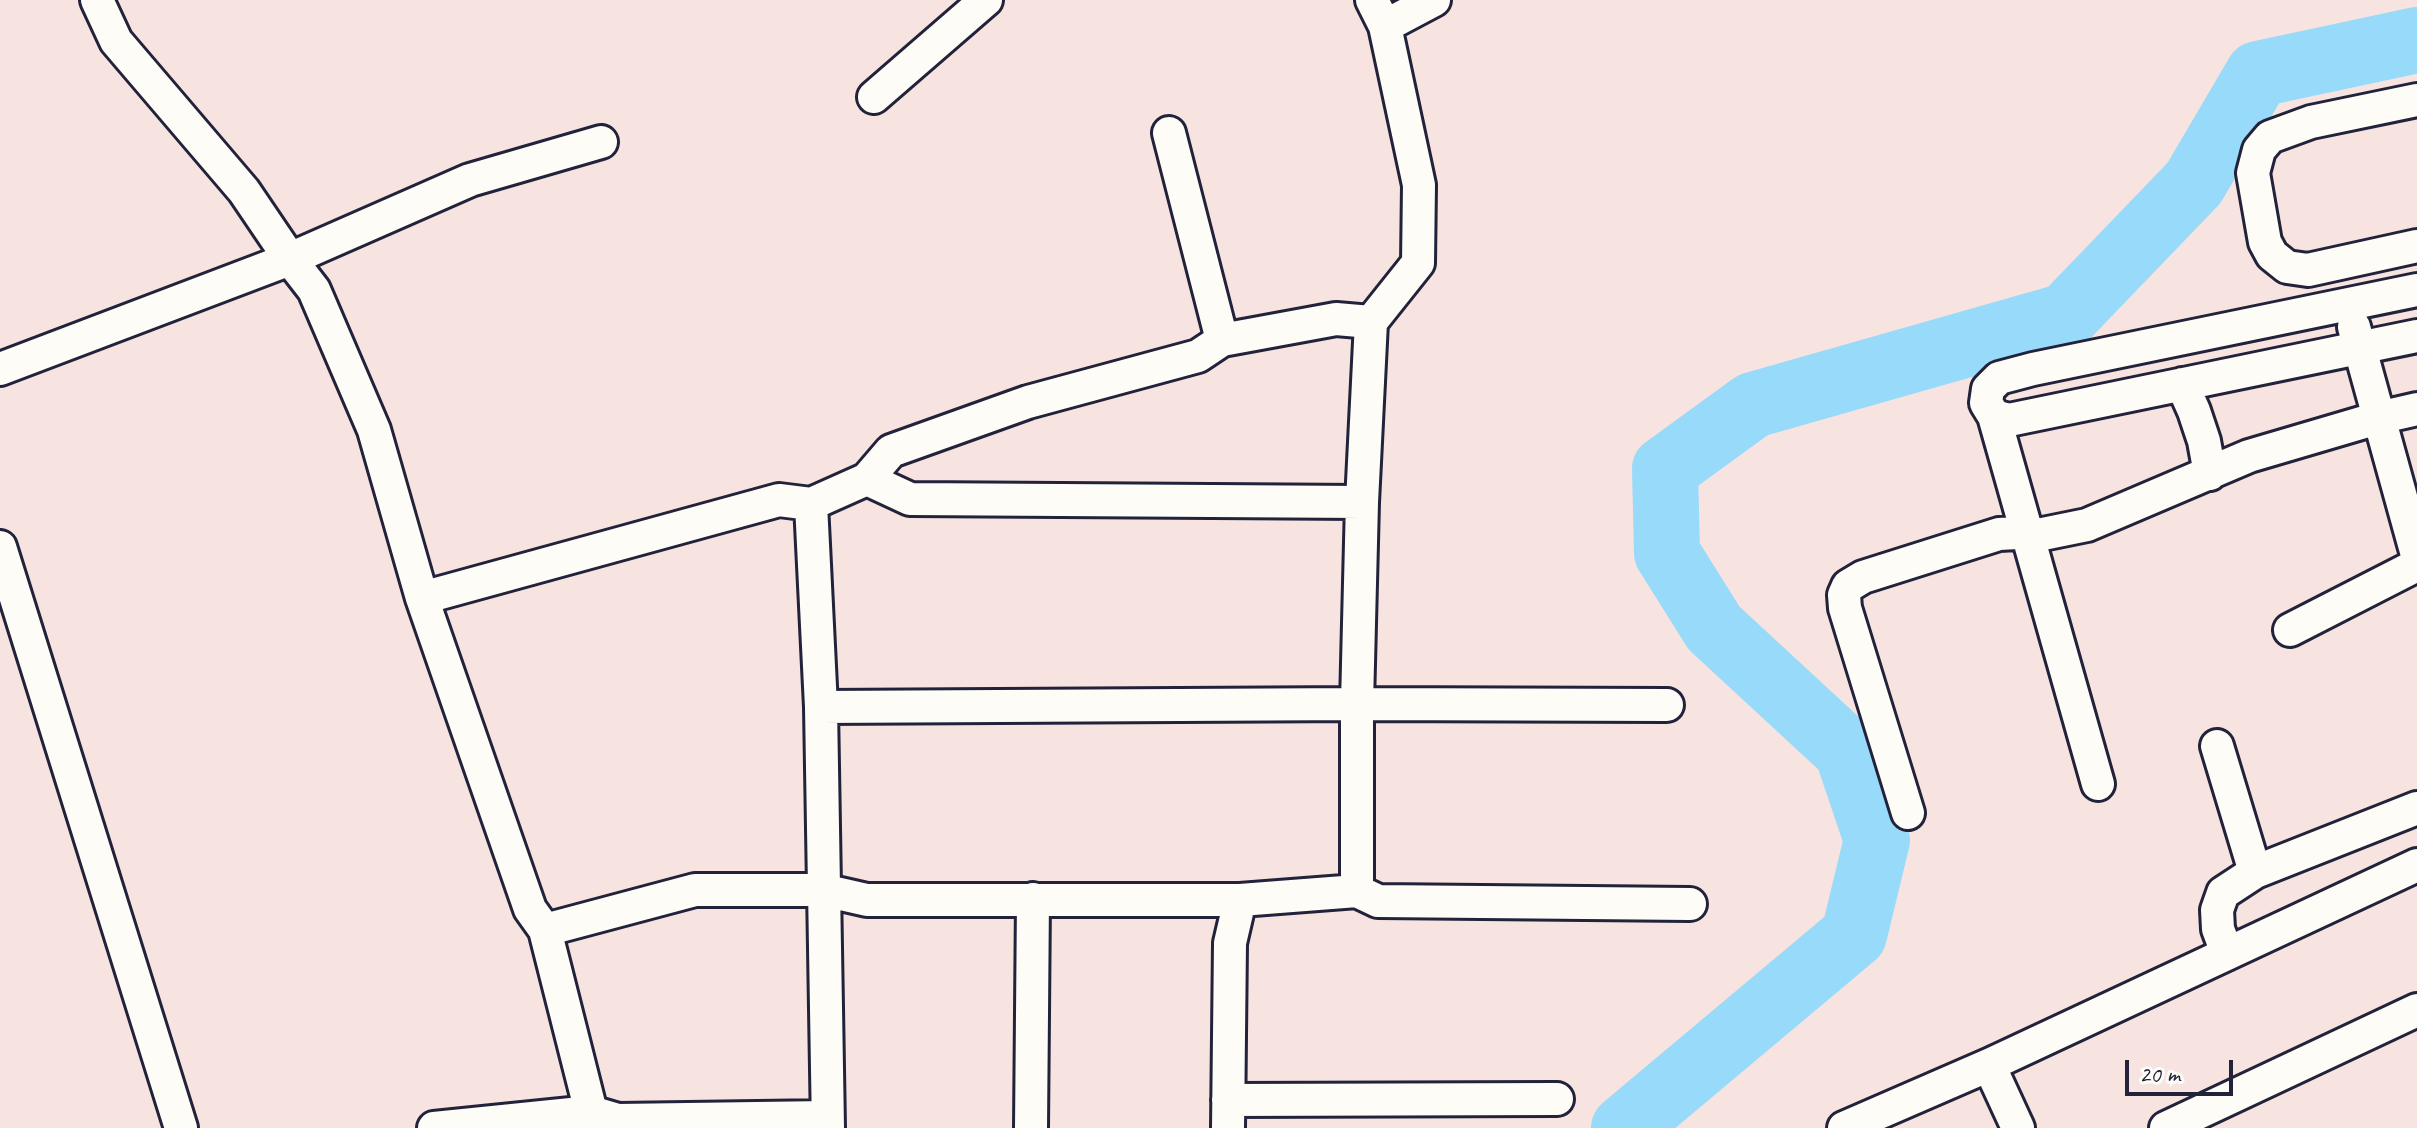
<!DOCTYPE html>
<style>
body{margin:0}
#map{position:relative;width:2417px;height:1128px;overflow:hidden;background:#f7e4e0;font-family:Caveat,sans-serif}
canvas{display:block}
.scale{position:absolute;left:2125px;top:1060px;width:108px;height:36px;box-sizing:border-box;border:4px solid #22223b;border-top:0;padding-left:10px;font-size:24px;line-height:28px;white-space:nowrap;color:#22223b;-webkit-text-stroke:6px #fdfcf7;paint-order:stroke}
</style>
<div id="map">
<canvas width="2417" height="1128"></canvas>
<div class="scale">20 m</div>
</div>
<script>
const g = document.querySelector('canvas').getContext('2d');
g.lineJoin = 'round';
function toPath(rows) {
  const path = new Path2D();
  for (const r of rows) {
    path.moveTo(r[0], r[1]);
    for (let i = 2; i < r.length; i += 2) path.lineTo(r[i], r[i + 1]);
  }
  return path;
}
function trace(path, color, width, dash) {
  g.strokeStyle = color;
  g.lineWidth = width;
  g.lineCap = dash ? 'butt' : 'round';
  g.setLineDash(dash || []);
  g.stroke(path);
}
trace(toPath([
 [1624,1128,1854,935,1877,840,1847,751,1714,628,1667,553,1665,469,1753,405,2066,316,2194,183,2258,74,2417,40]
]), '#98dafa', 66);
const street = toPath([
 [97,0,116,41,244,191,290,259,314,290,374,430,422,598,530,909,545,930,591,1112],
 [1385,26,1434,0],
 [874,97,986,0],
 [2417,100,2311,122,2270,137,2259,150,2253,173,2265,242,2272,255,2287,267,2308,270,2417,246],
 [1169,133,1222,340],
 [2417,290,2033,369,1999,378,1988,389,1986,403,1994,416,2009,420,2417,336],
 [2354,327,2417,555],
 [0,369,290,259,470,180,601,142],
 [2182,384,2194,411,2204,441,2210,474],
 [1994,416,2098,784],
 [867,479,910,499,1362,502],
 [811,504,821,707,828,1128],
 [0,547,181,1128],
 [422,598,779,500,811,504,867,479,891,451,1028,402,1198,356,1222,340,1336,319,1371,322],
 [2290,630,2417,565],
 [821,707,1357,704,1667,705],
 [2217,746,2255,872],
 [1908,813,1845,608,1844,595,1848,586,1863,577,1999,534,2017,533,2028,537,2087,525,2249,456,2378,418,2417,409],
 [1357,891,1357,704,1362,502,1371,322,1418,263,1419,185,1385,26,1372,0],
 [545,930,695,890,823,890,867,900,1240,900,1357,891,1378,901,1690,904],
 [2227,953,2218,929,2217,910,2223,893,2255,872,2417,808],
 [1989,1065,2018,1128],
 [1228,1100,1557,1099],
 [434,1128,591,1112,618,1120,827,1117],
 [1031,1128,1033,899],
 [1228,1128,1230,943,1240,900],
 [1844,1128,1989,1065,2417,865],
 [2166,1128,2417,1010]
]);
trace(street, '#22223b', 38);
trace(street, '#fdfcf7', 32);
</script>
